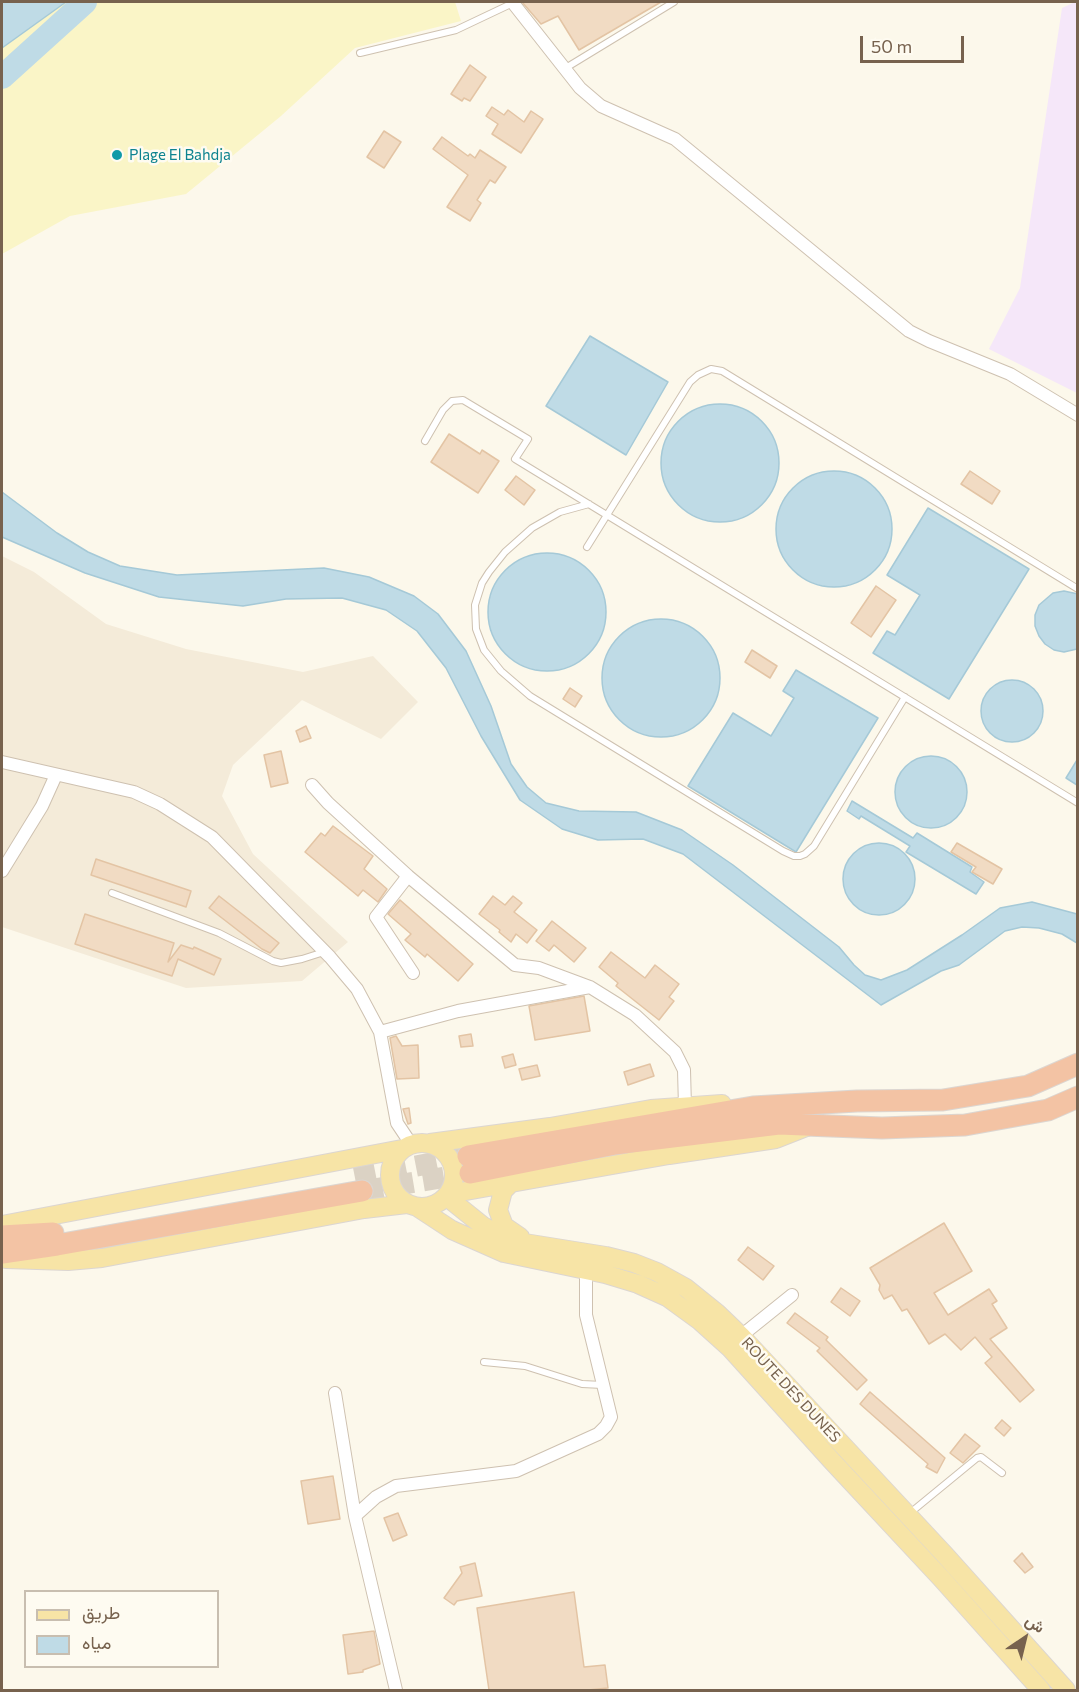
<!DOCTYPE html>
<meta charset="utf-8">
<style>
body{margin:0}
#map{position:relative;width:1079px;height:1692px;overflow:hidden;background:#fcf8eb;font-family:Commissioner,Vazirmatn,sans-serif}
canvas{display:block}
.frame{position:absolute;inset:0;border:3px solid #77624e;pointer-events:none}
.legend{position:absolute;left:24px;top:1590px;width:195px;height:78px;box-sizing:border-box;background:#fefbf1;border:2px solid #c8beb0;margin:0;padding:8px 10px;list-style:none;font-size:18px;color:#77624e}
.legend li{display:flex;align-items:center;gap:12px;height:30px}
.legend b{width:30px;border:2px solid #c8beb0}
.north{position:absolute;left:995px;top:1608px;width:60px;height:60px;-webkit-text-stroke:4px #fefbf1;paint-order:stroke;rotate:35deg;font-size:16px;font-weight:700;line-height:24px;text-align:center;color:#77624e}
.north::after{content:'';display:block;margin:auto;width:21px;height:27px;background:#77624e;clip-path:polygon(50% 0,100% 100%,50% 72%,0 100%)}
.scale{position:absolute;left:860px;top:36px;width:104px;height:27px;box-sizing:border-box;border:3px solid #77624e;border-top:0;padding-left:8px;font-size:18px;line-height:21px;white-space:nowrap;color:#77624e;-webkit-text-stroke:4px #fefbf1;paint-order:stroke}
</style>
<div id="map">
<canvas width="1079" height="1692"></canvas>
<div class="frame"></div>
<ul class="legend">
<li><b style="height:8px;background:#f7e4a6"></b>طريق</li>
<li><b style="height:16px;background:#bfdbe6"></b>مياه</li>
</ul>
<div class="north">ش</div>
<div class="scale">50 m</div>
</div>
<script>
const g = document.querySelector('canvas').getContext('2d');
g.lineJoin = 'round';
function fillPath(path, color) {
  g.fillStyle = color;
  g.fill(path, 'evenodd');
}
function toPath(rows) {
  const path = new Path2D();
  for (const r of rows) {
    if (r.length === 3) {
      path.moveTo(r[0] + r[2], r[1]);
      path.arc(r[0], r[1], r[2], 0, 2 * Math.PI);
      continue;
    }
    path.moveTo(r[0], r[1]);
    for (let i = 2; i < r.length; i += 2) path.lineTo(r[i], r[i + 1]);
  }
  return path;
}
function trace(path, color, width, dash) {
  g.strokeStyle = color;
  g.lineWidth = width;
  g.lineCap = dash ? 'butt' : 'round';
  g.setLineDash(dash || []);
  g.stroke(path);
}
function drawText(font, color, halo, rows, align = 'center') {
  g.font = font + ' Commissioner,sans-serif';
  g.lineWidth = 5;
  g.setLineDash([]);
  g.textBaseline = 'middle';
  g.strokeStyle = halo;
  g.fillStyle = color;
  for (const [text, x, y, turn = 0] of rows) {
    g.save();
    g.translate(x, y);
    g.rotate((+turn || 0) * Math.PI / 180);
    g.textAlign = isNaN(turn) ? turn : align;
    if (halo) g.strokeText(text, 0, 0);
    g.fillText(text, 0, 0);
    g.restore();
  }
}
fillPath(toPath([
 [2,556,34,572,106,624,186,649,303,672,373,656,418,702,381,739,302,700,233,765,222,796,253,854,348,942,302,981,186,988,2,927]
]), '#f4ebd9');
fillPath(toPath([
 [1075,2,1078,2,1077,393,989,349,1020,288,1062,8]
]), '#f5e7f9');
fillPath(toPath([
 [66,2,455,2,461,21,355,48,281,116,186,194,70,216,2,254,2,48]
]), '#faf5c7');
const water = toPath([
 [2,2,66,2,2,48,2,2],
 [590,336,668,382,626,455,546,406,590,336],
 [720,463,59],
 [834,529,58],
 [2,492,57,533,88,552,120,566,177,575,324,568,369,577,414,596,438,614,466,651,491,706,511,764,527,787,546,803,579,811,636,812,682,830,733,865,839,947,854,965,865,975,881,980,907,970,962,935,1000,908,1032,902,1077,914,1077,943,1062,934,1039,928,1022,927,1005,931,959,965,941,971,881,1005,683,854,643,839,598,840,562,829,520,800,481,736,446,668,417,631,386,610,342,598,286,599,243,606,159,597,85,573,2,537,2,492],
 [928,508,1029,569,949,699,873,653,887,631,895,635,920,595,887,575,928,508],
 [547,612,59],
 [1064,591,1078,594,1077,649,1064,652,1054,650,1045,644,1039,636,1035,626,1035,615,1039,605,1053,593,1064,591],
 [661,678,59],
 [796,670,878,718,796,852,688,786,733,713,771,736,794,698,783,691,796,670],
 [1012,711,31],
 [931,792,36],
 [1077,760,1077,785,1066,778,1077,760],
 [852,801,913,838,917,833,972,867,970,872,984,882,976,894,906,852,910,846,861,816,859,819,847,811,852,801],
 [879,879,36]
]);
fillPath(water, '#bfdbe6');
trace(water, '#a5c9d7', 1.5);
trace(toPath([
 [2,77,85,2]
]), '#bfdbe6', 24);
const building = toPath([
 [522,2,661,2,579,50,558,16,541,24,522,2],
 [470,65,486,77,470,101,464,98,462,101,451,94,470,65],
 [492,107,504,115,508,110,524,122,531,111,543,119,521,153,492,134,498,124,486,116,492,107],
 [384,131,401,142,384,168,367,157,384,131],
 [442,137,468,156,470,154,475,158,480,150,506,167,495,183,490,180,477,200,481,203,470,221,447,207,468,175,433,149,442,137],
 [449,434,480,454,482,450,499,461,478,493,431,462,449,434],
 [970,471,1000,491,992,504,961,484,970,471],
 [516,476,535,490,524,505,505,490,516,476],
 [876,586,896,600,871,637,851,623,876,586],
 [752,650,777,666,770,678,745,662,752,650],
 [570,688,582,696,575,707,563,699,570,688],
 [306,726,311,738,300,742,296,731,306,726],
 [281,751,288,783,271,787,264,755,281,751],
 [333,826,373,856,364,869,387,889,378,902,363,890,358,896,305,852,321,833,325,836,333,826],
 [957,843,1002,869,993,884,972,872,976,867,951,852,957,843],
 [96,859,191,891,186,907,91,875,96,859],
 [219,896,279,943,270,953,262,949,209,908,219,896],
 [493,896,505,905,513,896,522,903,514,912,537,930,527,943,516,934,511,942,499,932,500,930,479,914,493,896],
 [400,900,473,964,458,981,427,954,425,957,405,940,411,934,388,914,400,900],
 [85,914,174,943,168,962,181,945,193,949,194,947,221,959,214,975,178,959,172,976,75,944,85,914],
 [552,921,586,948,574,962,554,945,549,951,536,941,552,921],
 [611,952,645,978,655,965,679,984,669,997,674,1001,659,1020,616,986,618,983,599,967,611,952],
 [584,996,590,1031,535,1040,529,1006,584,996],
 [471,1034,473,1046,461,1047,459,1036,471,1034],
 [396,1036,402,1046,418,1045,419,1078,397,1079,390,1038,396,1036],
 [513,1054,516,1065,505,1068,502,1057,513,1054],
 [650,1064,654,1076,628,1085,624,1072,650,1064],
 [537,1065,540,1076,522,1080,519,1069,537,1065],
 [409,1108,411,1123,408,1124,403,1109,409,1108],
 [944,1223,972,1271,934,1293,948,1315,989,1289,997,1301,992,1304,1007,1328,990,1339,1034,1390,1020,1402,985,1363,992,1357,975,1337,961,1350,945,1334,929,1344,907,1309,902,1311,892,1295,884,1299,879,1290,880,1285,870,1268,944,1223],
 [748,1247,774,1266,763,1280,738,1260,748,1247],
 [841,1288,860,1301,850,1316,831,1302,841,1288],
 [795,1313,828,1337,826,1340,867,1380,857,1390,817,1351,820,1348,787,1323,795,1313],
 [870,1392,945,1458,937,1473,926,1467,928,1464,860,1404,870,1392],
 [1002,1420,1011,1428,1004,1436,995,1428,1002,1420],
 [965,1434,980,1446,963,1463,950,1453,965,1434],
 [333,1476,340,1519,308,1524,301,1481,333,1476],
 [398,1513,407,1535,393,1541,384,1518,398,1513],
 [1022,1553,1033,1567,1025,1573,1014,1561,1022,1553],
 [475,1563,482,1596,457,1601,454,1605,444,1598,462,1573,460,1567,475,1563],
 [574,1592,584,1667,605,1665,608,1688,588,1690,489,1690,477,1608,574,1592],
 [374,1631,380,1664,363,1670,363,1672,348,1674,343,1635,374,1631]
]);
fillPath(building, '#f1dbc3');
trace(building, '#e3c4a4', 1.5);
trace(toPath([
 [355,1178,468,1156],
 [362,1191,470,1173]
]), '#dbd2c4', 21, [21, 10]);
const lane = toPath([
 [360,53,456,30,513,3],
 [564,69,674,2],
 [425,441,443,410,452,401,463,400,528,439,515,459,1078,803],
 [589,504,560,512,532,528,505,552,489,572,482,583,475,605,476,629,484,650,501,671,530,696,783,851,794,856,800,856,805,854,814,846,905,697],
 [587,547,690,382,698,375,711,369,722,371,1078,589],
 [112,893,219,933,273,961,281,963,302,959,324,952],
 [484,1362,525,1366,582,1384,603,1385],
 [910,1513,977,1458,981,1457,1002,1473]
]);
const street = toPath([
 [513,3,580,88,601,106,675,139,909,331,929,341,1010,374,1078,415],
 [2,762,134,792,160,804,212,837,330,957,357,989,380,1032,397,1123,411,1144],
 [312,785,328,803,408,876,515,965,539,968,590,987,635,1015,675,1052,684,1070,685,1107],
 [2,871,42,806,56,775],
 [408,876,376,917,413,973],
 [380,1032,458,1011,590,987],
 [741,1336,792,1295],
 [335,1393,355,1516,396,1690],
 [355,1516,376,1497,396,1486,516,1471,598,1434,606,1426,611,1417,586,1315,586,1271]
]);
const primary = toPath([
 [422,1175,32],
 [430,1143,550,1127,651,1109,722,1104],
 [510,1184,503,1191,498,1210,504,1226,520,1237],
 [449,1194,669,1155,776,1139,809,1126],
 [447,1197,483,1226,503,1237,525,1243,606,1256,634,1263,657,1272,686,1288,717,1313,741,1336,945,1555,1066,1690],
 [417,1207,452,1230,504,1253,605,1274,638,1284,667,1297,700,1321,730,1348,832,1461,941,1578,1041,1690],
 [2,1225,402,1149],
 [6,1259,68,1261,102,1258,364,1209,407,1204]
]);
const highway = toPath([
 [468,1156,753,1107,857,1101,943,1100,1028,1086,1078,1064],
 [470,1173,615,1144,779,1124,882,1128,965,1125,1048,1110,1078,1097],
 [2,1236,53,1233],
 [2,1253,57,1245,362,1191]
]);
trace(lane, '#cec1b0', 8);
trace(street, '#cec1b0', 14);
trace(primary, '#dcd6d1', 20);
trace(highway, '#dcd6d1', 23);
trace(lane, '#fff', 6);
trace(street, '#fff', 12);
trace(primary, '#f7e4a6', 18);
trace(highway, '#f3c3a4', 21);
for (const [x, y, r, color] of [
 [117,155,6,"#0f9aa8"]
]) {
  const dot = new Path2D();
  dot.arc(x, y, r, 0, 2 * Math.PI);
  g.fillStyle = color;
  g.fill(dot);
  trace(dot, '#fefbf1', 2);
}
drawText('15px', '#0d838f', '#fefbf1', [
 ["Plage El Bahdja",129,155]
], 'left');
drawText('15px', '#77624e', '#fefbf1', [
 ["ROUTE DES DUNES",791,1390,47]
]);
</script>
